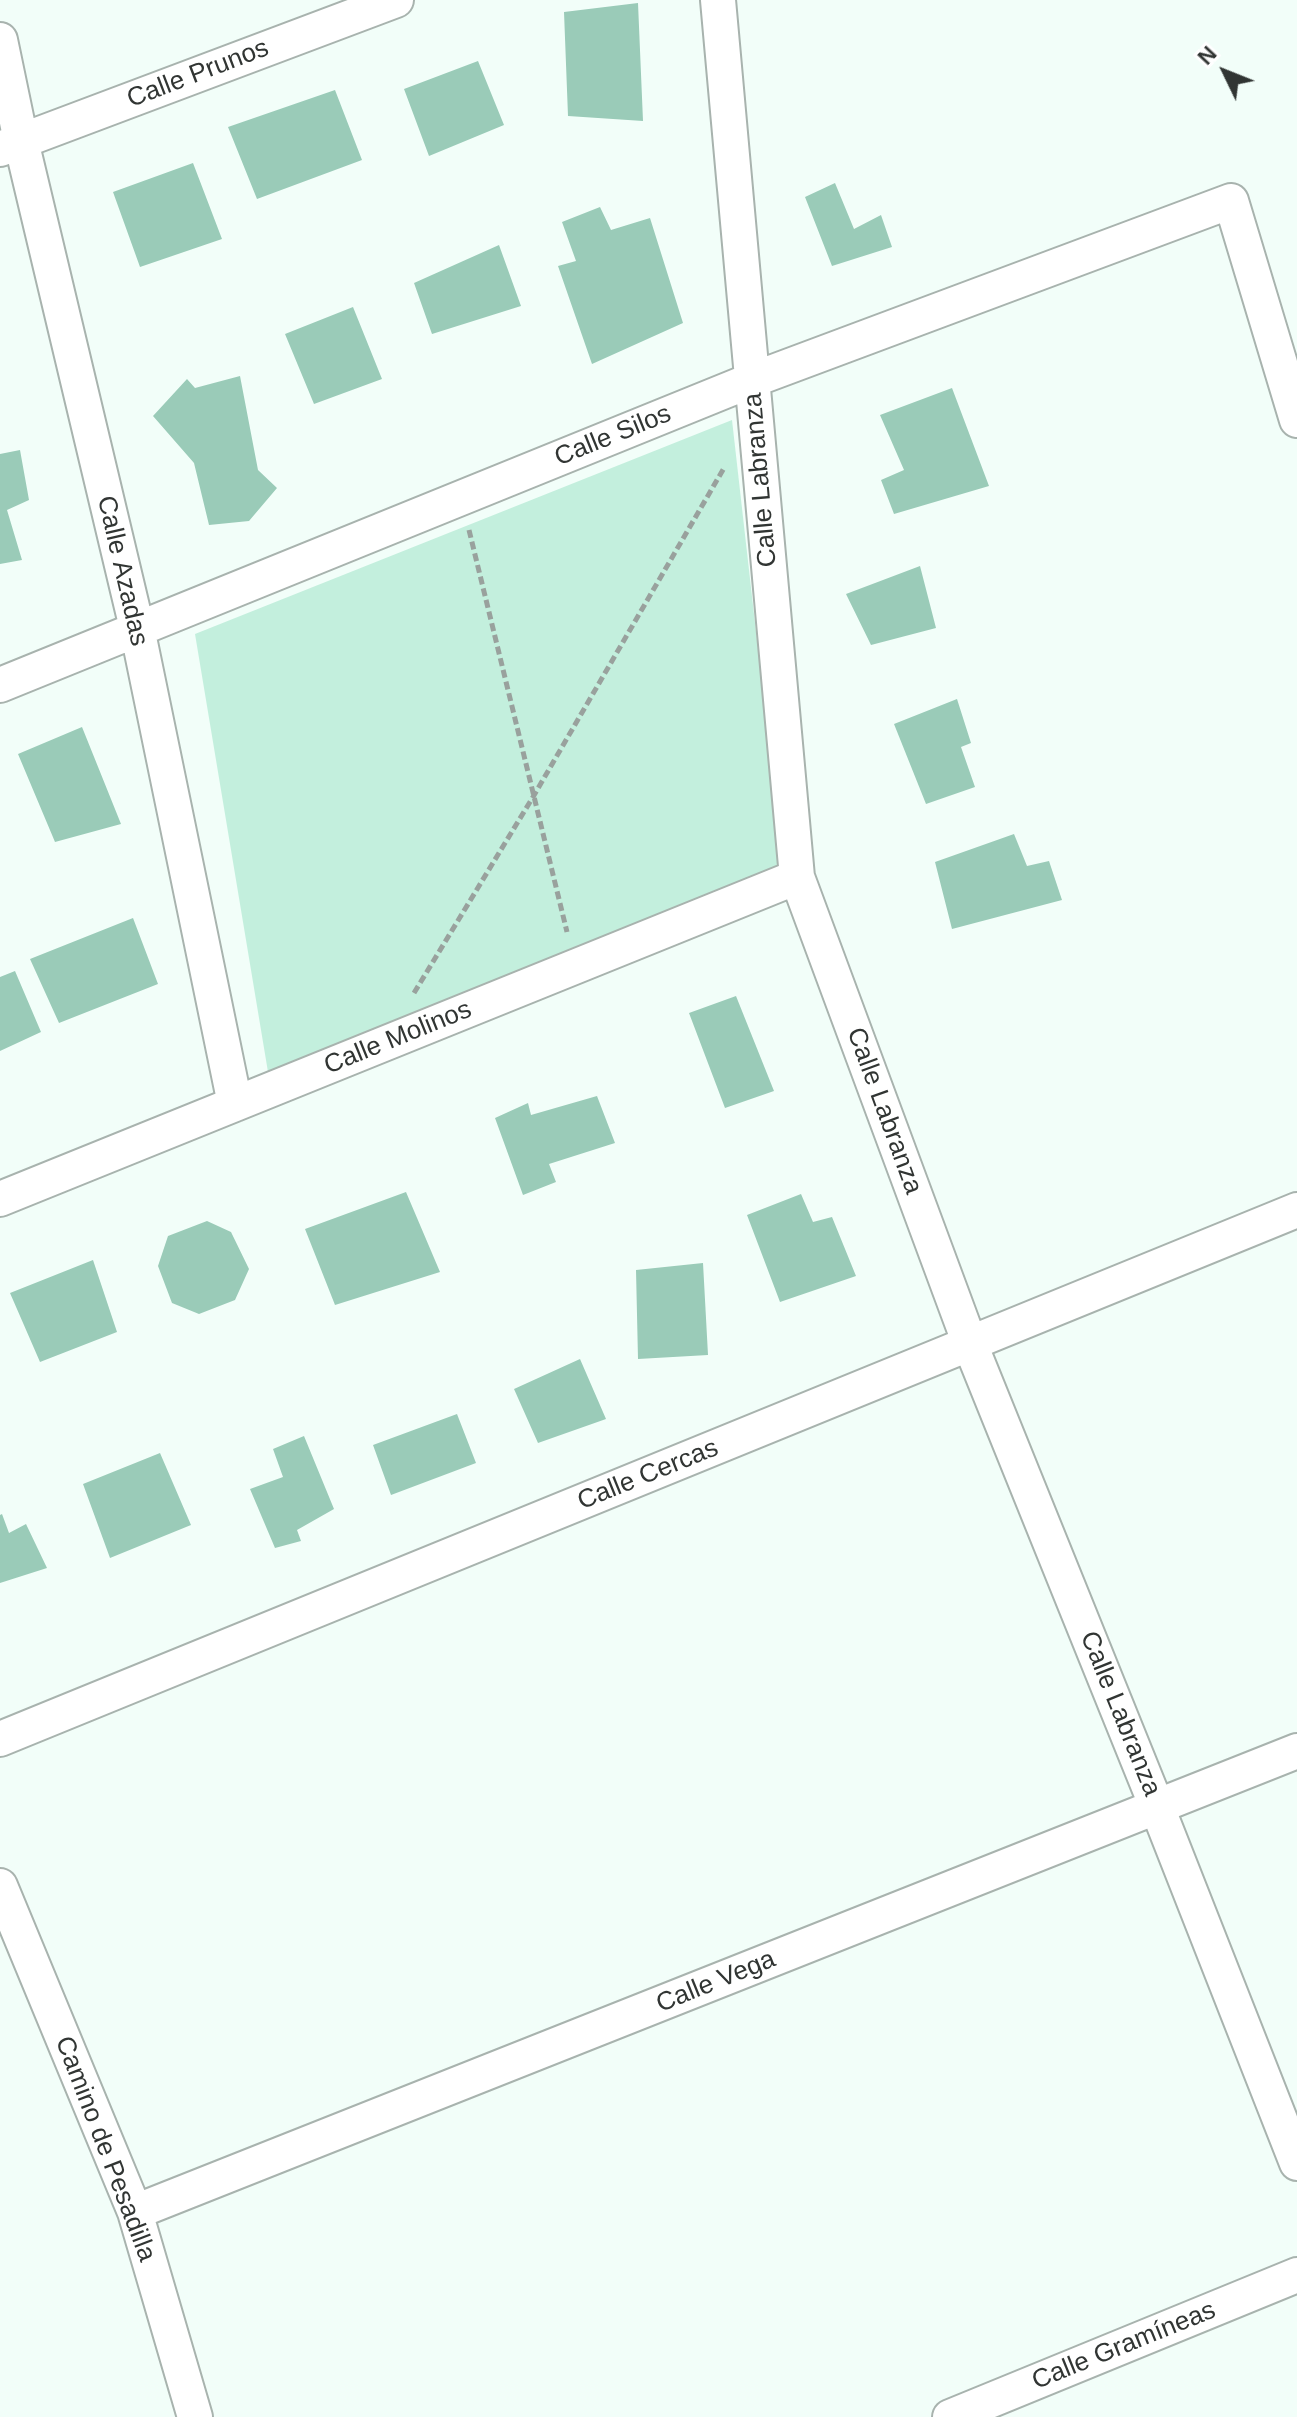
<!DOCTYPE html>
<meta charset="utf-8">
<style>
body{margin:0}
#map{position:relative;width:1297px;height:2417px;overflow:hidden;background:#f2fef9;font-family:Helvetica,sans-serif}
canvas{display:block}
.north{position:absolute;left:1185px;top:32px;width:80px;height:80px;-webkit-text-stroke:6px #fff;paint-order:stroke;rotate:313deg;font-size:22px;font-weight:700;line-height:32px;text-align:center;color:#313533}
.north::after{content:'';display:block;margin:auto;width:28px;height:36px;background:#313533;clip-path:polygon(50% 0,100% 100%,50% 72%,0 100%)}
</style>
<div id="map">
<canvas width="1297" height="2417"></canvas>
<div class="north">N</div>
</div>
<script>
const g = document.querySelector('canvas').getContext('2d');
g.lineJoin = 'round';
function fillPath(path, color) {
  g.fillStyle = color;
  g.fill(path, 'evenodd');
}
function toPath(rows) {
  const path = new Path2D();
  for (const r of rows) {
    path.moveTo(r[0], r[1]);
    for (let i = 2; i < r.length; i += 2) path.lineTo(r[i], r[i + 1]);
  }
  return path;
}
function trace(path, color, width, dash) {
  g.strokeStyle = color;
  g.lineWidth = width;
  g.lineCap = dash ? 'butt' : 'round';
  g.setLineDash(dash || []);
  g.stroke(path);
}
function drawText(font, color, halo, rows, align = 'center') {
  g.font = font + ' Helvetica,sans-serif';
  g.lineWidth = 7;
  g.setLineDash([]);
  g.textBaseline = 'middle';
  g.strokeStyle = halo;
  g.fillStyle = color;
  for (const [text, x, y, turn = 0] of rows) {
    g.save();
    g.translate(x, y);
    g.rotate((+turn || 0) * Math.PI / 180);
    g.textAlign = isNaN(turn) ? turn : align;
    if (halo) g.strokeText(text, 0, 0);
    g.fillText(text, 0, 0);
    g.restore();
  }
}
fillPath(toPath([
 [732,420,783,870,268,1072,195,634]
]), '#c3efdd');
fillPath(toPath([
 [638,3,643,121,568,116,564,12],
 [478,61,504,125,429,156,404,89],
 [335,90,362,160,257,199,228,127],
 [193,163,222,239,140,267,113,192],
 [835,183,854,229,881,215,892,247,832,266,805,197],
 [600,207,611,230,650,218,683,323,592,364,558,266,576,261,562,222],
 [499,245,521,306,432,334,414,283],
 [353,307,382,379,314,404,285,334],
 [240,376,258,470,277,488,249,521,209,525,194,463,153,416,187,379,195,388],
 [952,388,989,486,894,514,881,480,904,470,880,415],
 [20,450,29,500,7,510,22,560,0,564,0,454],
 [920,566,936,628,871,645,846,594],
 [957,699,971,743,961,747,975,787,926,804,894,724],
 [82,727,121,824,55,842,18,754],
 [1014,834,1027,866,1049,861,1062,900,952,929,935,862],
 [133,918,158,984,59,1023,30,959],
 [15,971,41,1032,0,1051,0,977],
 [736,996,774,1091,725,1108,689,1013],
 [597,1096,615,1143,549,1164,556,1182,523,1195,495,1118,528,1103,531,1115],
 [406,1192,440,1272,335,1305,305,1229],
 [801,1194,813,1222,832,1217,856,1276,780,1302,747,1215],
 [207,1221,231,1232,249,1269,235,1300,199,1314,172,1303,158,1266,168,1236],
 [93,1260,117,1332,40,1362,10,1293],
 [703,1263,708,1355,638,1359,636,1270],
 [580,1359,606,1419,538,1443,514,1389],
 [457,1414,476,1463,391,1495,373,1445],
 [304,1436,334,1509,297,1530,301,1541,275,1548,250,1489,283,1477,273,1449],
 [160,1453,191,1525,110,1558,83,1484],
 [2,1514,9,1533,26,1524,47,1568,0,1583,0,1515]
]), '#9acbb8');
const street = toPath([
 [718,0,797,877,970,1344,1157,1807,1297,2163],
 [0,40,21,141,137,628,235,1104],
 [0,149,396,0],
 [0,685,752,380,1231,201,1297,420],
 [0,1199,797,877],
 [0,1739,1297,1210],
 [0,1886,135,2212,195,2417],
 [135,2212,1297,1751],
 [950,2417,1297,2275]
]);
trace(street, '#a8b3ae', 38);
trace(toPath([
 [469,530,567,932],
 [414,993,533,797,724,468]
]), '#99a19d', 5, [8, 4]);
trace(street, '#fff', 34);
drawText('26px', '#313533', '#fff', [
 ["Calle Prunos",198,74,-21],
 ["Calle Silos",613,436,-22],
 ["Calle Labranza",761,480,-95],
 ["Calle Azadas",122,571,77],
 ["Calle Molinos",398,1038,-22],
 ["Calle Labranza",884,1111,70],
 ["Calle Cercas",648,1475,-22],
 ["Calle Labranza",1120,1714,68],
 ["Calle Vega",716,1982,-22],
 ["Camino de Pesadilla",105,2149,69],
 ["Calle Gramíneas",1124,2346,-22]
]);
</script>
